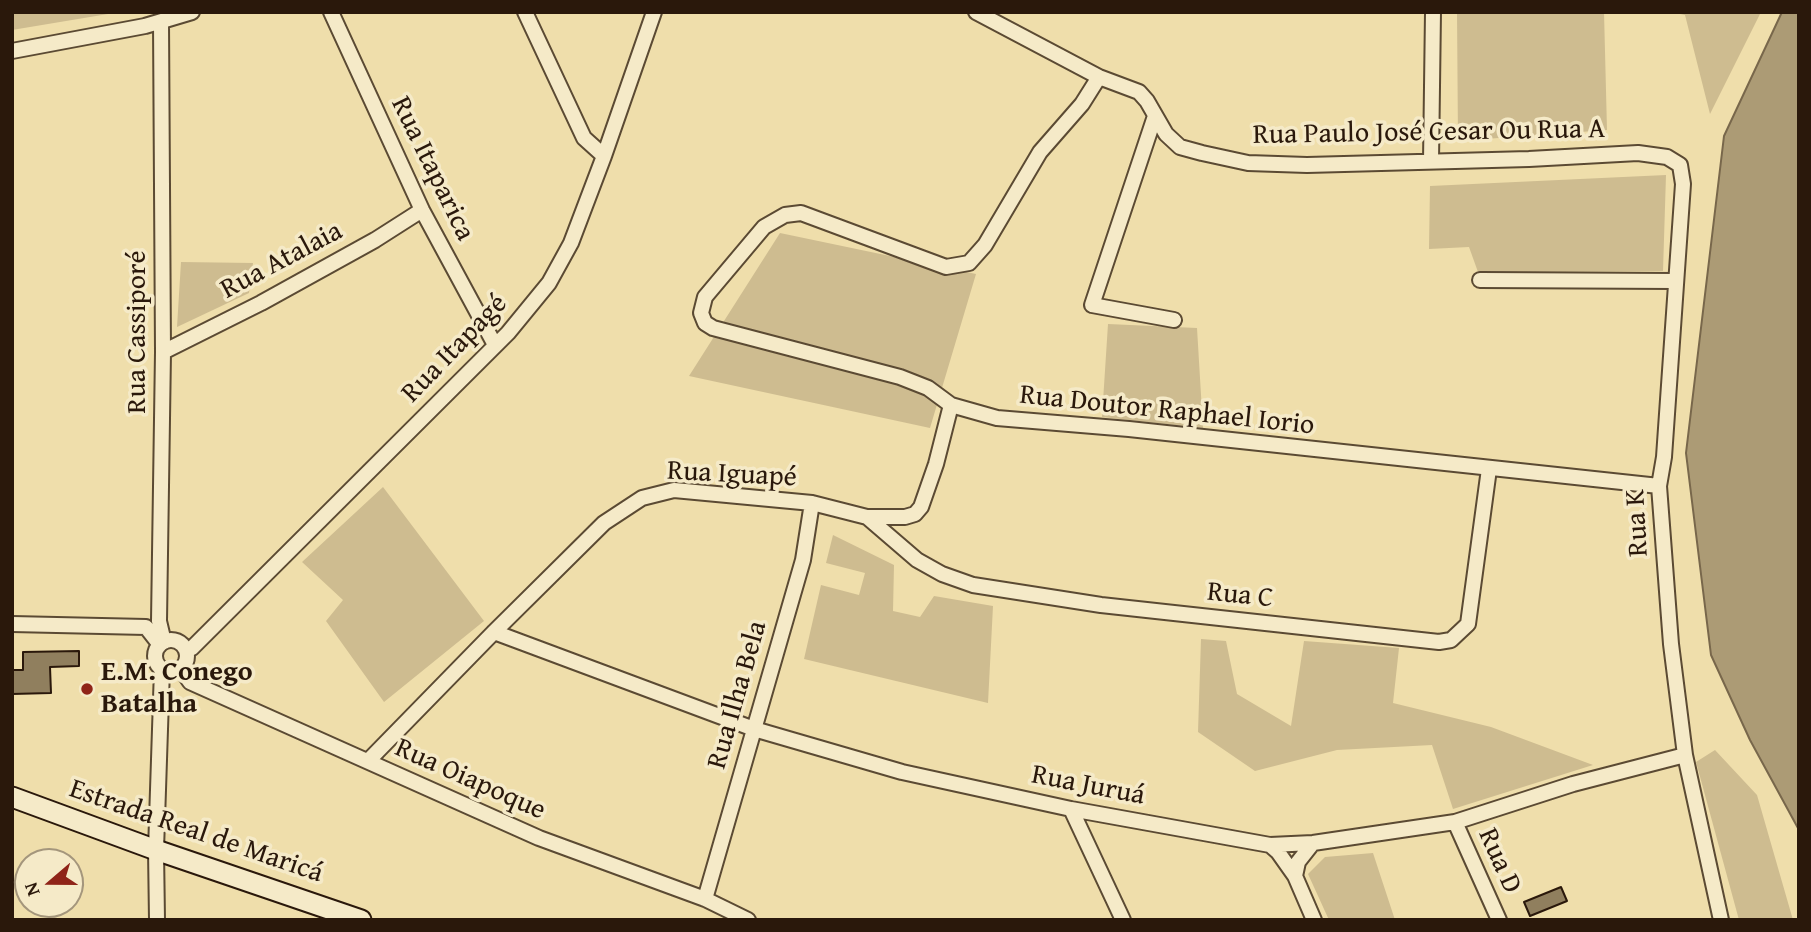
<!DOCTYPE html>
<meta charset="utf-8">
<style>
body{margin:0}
#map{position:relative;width:1811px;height:932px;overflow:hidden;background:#efdeab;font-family:"Gentium Book Plus",serif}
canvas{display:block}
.frame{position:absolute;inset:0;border:14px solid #2a180b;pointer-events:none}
.north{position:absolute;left:14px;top:848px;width:70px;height:70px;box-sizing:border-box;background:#f5eac8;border:2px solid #a4967c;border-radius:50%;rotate:250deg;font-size:19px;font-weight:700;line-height:28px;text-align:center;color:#2a180b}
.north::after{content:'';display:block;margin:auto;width:24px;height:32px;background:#8f2418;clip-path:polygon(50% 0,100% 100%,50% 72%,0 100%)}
</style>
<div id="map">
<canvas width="1811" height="932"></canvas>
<div class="frame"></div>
<div class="north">N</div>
</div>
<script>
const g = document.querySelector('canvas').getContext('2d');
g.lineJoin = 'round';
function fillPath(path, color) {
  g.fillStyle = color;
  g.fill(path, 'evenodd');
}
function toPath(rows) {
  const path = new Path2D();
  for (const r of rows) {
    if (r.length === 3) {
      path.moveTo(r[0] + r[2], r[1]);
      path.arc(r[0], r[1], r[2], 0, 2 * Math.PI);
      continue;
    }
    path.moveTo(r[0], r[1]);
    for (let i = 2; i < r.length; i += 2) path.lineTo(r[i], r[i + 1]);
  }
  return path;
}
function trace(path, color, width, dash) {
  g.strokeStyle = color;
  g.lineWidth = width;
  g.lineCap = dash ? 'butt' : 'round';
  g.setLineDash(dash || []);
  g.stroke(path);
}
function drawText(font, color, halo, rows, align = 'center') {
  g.font = font + ' "Gentium Book Plus",serif';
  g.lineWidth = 7;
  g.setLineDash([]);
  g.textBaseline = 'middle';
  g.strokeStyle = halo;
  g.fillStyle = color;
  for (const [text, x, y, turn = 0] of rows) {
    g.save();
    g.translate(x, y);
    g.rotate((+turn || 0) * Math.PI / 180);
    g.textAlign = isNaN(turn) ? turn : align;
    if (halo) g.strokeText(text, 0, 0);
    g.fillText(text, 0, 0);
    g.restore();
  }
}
fillPath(toPath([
 [12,12,120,12,12,30],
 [1457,12,1604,12,1607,130,1458,141],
 [1670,12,1761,12,1710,114,1685,15],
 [1666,175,1663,271,1478,272,1469,247,1429,249,1430,186],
 [780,233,976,274,930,428,689,376],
 [181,262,253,263,249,293,177,327],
 [1108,324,1197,328,1203,428,1102,417],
 [383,487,484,621,384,702,326,621,343,600,302,562],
 [833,535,894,565,893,611,920,617,934,596,993,606,988,703,804,659,821,585,859,595,865,573,826,563],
 [1201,639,1226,641,1237,694,1291,726,1304,641,1399,648,1393,703,1491,727,1593,765,1453,809,1432,745,1337,750,1255,771,1198,732],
 [1715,750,1757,795,1793,920,1739,920,1696,762],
 [1373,853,1395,920,1329,920,1308,874,1325,857]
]), '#cebc90');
const water = toPath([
 [1782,12,1799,12,1799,830,1750,740,1711,655,1686,453,1724,136,1782,12]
]);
fillPath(water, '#ac9b75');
trace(water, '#78674b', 2);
const building = toPath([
 [79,651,79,666,50,667,51,693,12,694,12,670,23,670,23,652,79,651],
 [1561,887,1567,901,1530,916,1524,902,1561,887]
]);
fillPath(building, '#907f5e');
trace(building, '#2a180b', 2);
const minor = toPath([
 [331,12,422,210,495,345],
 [525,12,584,138,604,156],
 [976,12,1099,77,1139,92,1147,101,1166,134,1180,147,1202,153,1248,163,1307,165,1529,159,1638,153,1667,157,1680,165,1683,184,1664,457,1659,486,1671,644,1685,755,1721,920],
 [161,22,163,352,159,621,164,642],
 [12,51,145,26,192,12],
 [1099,77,1082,104,1040,152,985,245,969,263,946,267,801,213,785,215,764,227,705,297,701,313,705,323,713,328,900,377,928,388,951,405,997,418,1129,429,1659,486],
 [1155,116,1092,305,1174,320],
 [1431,161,1433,12],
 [1480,280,1675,281],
 [163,352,261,303,375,240,422,210],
 [867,517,917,560,942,574,973,585,1101,605,1439,642,1451,640,1468,624,1489,469],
 [12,624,146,627,160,645],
 [494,632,754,729,902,772,1071,809,1270,845,1313,843,1455,822,1573,784,1685,755],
 [171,656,16],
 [186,651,192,648,508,333,549,283,571,243,604,156,654,12],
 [181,669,190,682,539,838,705,899,748,920],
 [368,761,494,632,604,523,642,498,674,490,812,503,867,517,905,517,915,514,921,507,936,464,951,405],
 [1071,809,1123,920],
 [1455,822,1499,920],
 [1270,845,1278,852,1295,876,1314,920],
 [1295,876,1298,862,1313,843],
 [705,899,803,560,812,503],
 [157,920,156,850,162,669]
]);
const secondary = toPath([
 [12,797,156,850,361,920]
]);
trace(minor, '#5b4a33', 18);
trace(secondary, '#2a180b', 23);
trace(minor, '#f5eac8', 14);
trace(secondary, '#f5eac8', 19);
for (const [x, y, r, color] of [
 [87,689,7,"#8f2418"]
]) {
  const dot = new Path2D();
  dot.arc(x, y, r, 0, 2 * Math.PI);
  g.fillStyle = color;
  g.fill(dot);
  trace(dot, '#f5eac8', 2.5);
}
drawText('28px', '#2a180b', '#f5eac8', [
 ["Rua Paulo José Cesar Ou Rua A",1429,133,-1],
 ["Rua Itaparica",432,169,64],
 ["Rua Atalaia",282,261,-28],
 ["Rua Cassiporé",138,332,-90],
 ["Rua Itapagé",455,349,-46],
 ["Rua Doutor Raphael Iorio",1167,411,6],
 ["Rua Iguapé",732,475,3],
 ["Rua K",1638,523,-93],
 ["Rua C",1240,596,6],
 ["Rua Ilha Bela",738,695,-74],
 ["Rua Oiapoque",470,780,24],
 ["Rua Juruá",1088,786,11],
 ["Estrada Real de Maricá",196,832,19],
 ["Rua D",1499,861,66]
]);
drawText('bold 28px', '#2a180b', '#f5eac8', [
 ["E.M. Conego",101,673],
 ["Batalha",101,705]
], 'left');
</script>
